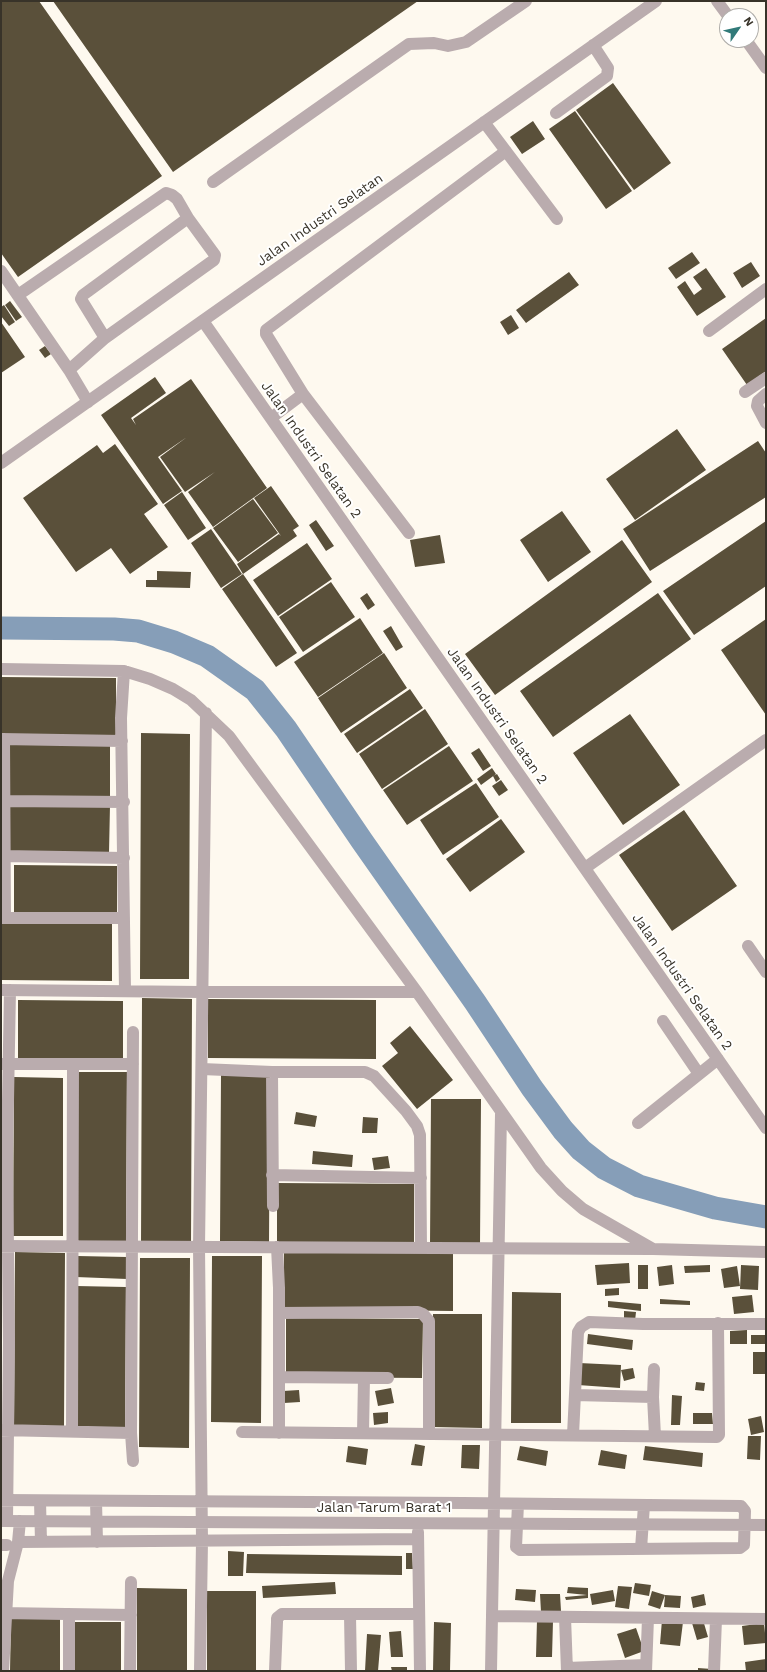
<!DOCTYPE html>
<style>
body{margin:0}
#map{position:relative;width:767px;height:1672px;overflow:hidden;background:#fef9ef;font-family:"Work Sans",sans-serif}
canvas{display:block}
.frame{position:absolute;inset:0;border:2px solid #383329;pointer-events:none}
.north{position:absolute;left:719px;top:8px;width:40px;height:40px;box-sizing:border-box;background:#fff;border:1px solid #afada9;border-radius:50%;rotate:56deg;font-size:11px;font-weight:700;line-height:16px;text-align:center;color:#383329}
.north::after{content:'';display:block;margin:auto;width:14px;height:18px;background:#317a79;clip-path:polygon(50% 0,100% 100%,50% 72%,0 100%)}
</style>
<div id="map">
<canvas width="767" height="1672"></canvas>
<div class="frame"></div>
<div class="north">N</div>
</div>
<script>
const g = document.querySelector('canvas').getContext('2d');
g.lineJoin = 'round';
function toPath(rows) {
  const path = new Path2D();
  for (const r of rows) {
    path.moveTo(r[0], r[1]);
    for (let i = 2; i < r.length; i += 2) path.lineTo(r[i], r[i + 1]);
  }
  return path;
}
function trace(path, color, width, dash) {
  g.strokeStyle = color;
  g.lineWidth = width;
  g.lineCap = dash ? 'butt' : 'round';
  g.setLineDash(dash || []);
  g.stroke(path);
}
function fillPath(path, color) {
  g.fillStyle = color;
  g.fill(path, 'evenodd');
}
function drawText(font, color, halo, rows, align = 'center') {
  g.font = font + ' "Work Sans",sans-serif';
  g.lineWidth = 4;
  g.setLineDash([]);
  g.textBaseline = 'middle';
  g.strokeStyle = halo;
  g.fillStyle = color;
  for (const [text, x, y, turn = 0] of rows) {
    g.save();
    g.translate(x, y);
    g.rotate((+turn || 0) * Math.PI / 180);
    g.textAlign = isNaN(turn) ? turn : align;
    if (halo) g.strokeText(text, 0, 0);
    g.fillText(text, 0, 0);
    g.restore();
  }
}
trace(toPath([
 [1,628,114,629,138,631,174,642,207,656,255,690,286,729,362,841,475,1002,532,1088,563,1130,581,1150,604,1168,639,1186,715,1208,766,1217]
]), '#869eb8', 23);
fillPath(toPath([
 [1,1,39,1,162,176,18,277,1,253],
 [53,1,418,1,173,172],
 [613,83,671,163,634,190,576,110],
 [575,111,632,191,606,209,549,129],
 [533,121,545,139,522,154,510,137],
 [692,252,700,263,676,279,668,268],
 [751,262,760,276,742,288,733,273],
 [706,268,726,297,697,316,677,287,685,281,694,295,702,289,693,277],
 [569,272,579,285,526,323,516,310],
 [10,301,22,317,16,321,5,305],
 [4,305,15,322,9,326,1,316,1,307],
 [511,315,519,328,508,335,500,322],
 [766,318,766,371,747,385,722,349],
 [1,322,25,357,1,373],
 [45,346,51,354,45,358,39,350],
 [155,377,166,393,131,418,136,425,133,419,191,379,267,488,213,527,188,492,215,472,185,492,160,457,187,437,158,457,182,491,163,504,101,415],
 [677,429,706,470,635,520,606,479],
 [758,441,766,453,766,497,650,571,623,529],
 [115,444,158,504,144,514,168,547,130,574,111,548,76,572,23,498,97,445,103,453],
 [271,486,299,526,293,530,297,536,243,574,237,564,279,534,281,536,254,498],
 [182,492,206,528,188,540,164,505],
 [253,499,278,533,238,562,213,528],
 [562,511,591,552,548,582,520,540],
 [316,520,334,546,326,551,309,525],
 [766,521,766,586,694,635,663,591],
 [211,529,242,574,221,588,191,543],
 [440,535,445,563,415,567,410,540],
 [622,540,652,582,495,695,465,654],
 [307,543,332,579,278,616,253,580],
 [157,571,191,572,190,588,146,587,146,580,157,580],
 [243,574,297,653,276,667,222,589],
 [331,582,355,617,303,652,279,617],
 [367,593,375,605,368,610,360,598],
 [658,593,691,639,553,737,520,691],
 [360,618,383,653,318,697,294,662],
 [766,619,766,715,721,650],
 [391,626,403,647,396,651,383,631],
 [384,653,407,688,341,733,318,698],
 [1,677,116,678,116,737,1,737],
 [410,689,423,708,357,753,344,734],
 [425,709,448,744,382,789,359,754],
 [630,714,680,785,623,825,573,753],
 [141,733,190,734,189,979,140,979],
 [7,742,110,743,110,800,7,799],
 [449,746,473,781,407,825,383,790],
 [479,748,491,766,483,771,471,753],
 [492,768,496,774,481,785,477,779],
 [497,774,500,779,496,782,493,776],
 [501,780,508,790,499,796,492,786],
 [476,783,499,817,443,855,420,820],
 [7,804,110,805,109,853,6,853],
 [684,810,737,886,672,931,619,855],
 [501,819,525,852,470,892,446,859],
 [14,865,117,866,117,916,14,916],
 [1,921,112,922,112,981,1,980],
 [142,998,192,999,191,1244,141,1244],
 [208,999,376,1000,376,1059,208,1058],
 [18,1000,123,1001,123,1060,18,1060],
 [410,1026,453,1080,417,1109,382,1066,398,1053,390,1043],
 [77,1072,127,1072,126,1242,76,1242],
 [221,1075,270,1076,269,1242,220,1241],
 [14,1077,63,1078,63,1236,13,1236],
 [431,1099,481,1099,480,1246,430,1245],
 [296,1112,317,1116,315,1127,294,1124],
 [363,1117,378,1118,377,1133,362,1133],
 [313,1151,353,1155,352,1167,312,1164],
 [388,1156,390,1168,374,1170,372,1158],
 [277,1183,414,1184,414,1243,277,1242],
 [284,1250,453,1252,453,1311,284,1309],
 [15,1252,65,1253,64,1427,14,1426],
 [77,1256,127,1257,127,1279,76,1277],
 [212,1256,262,1256,261,1423,211,1422],
 [140,1258,190,1258,189,1448,139,1447],
 [629,1263,630,1283,597,1285,595,1265],
 [638,1265,648,1265,648,1289,638,1289],
 [672,1265,674,1284,659,1286,657,1267],
 [710,1265,710,1272,685,1273,684,1266],
 [741,1265,759,1266,758,1290,740,1289],
 [737,1266,740,1286,724,1288,721,1269],
 [76,1286,126,1287,125,1429,75,1428],
 [619,1288,619,1295,605,1296,605,1289],
 [512,1292,561,1293,561,1423,511,1423],
 [752,1295,754,1312,734,1314,732,1297],
 [660,1299,690,1301,690,1305,660,1304],
 [608,1301,641,1304,641,1311,608,1307],
 [624,1311,636,1312,635,1321,624,1321],
 [433,1314,482,1314,482,1428,432,1427],
 [286,1318,423,1319,422,1378,286,1377],
 [747,1330,747,1344,730,1344,730,1331],
 [588,1334,633,1340,632,1350,587,1344],
 [751,1335,766,1335,766,1344,751,1344],
 [753,1352,765,1352,766,1374,753,1374],
 [579,1363,621,1365,620,1388,578,1385],
 [633,1368,635,1378,624,1381,621,1370],
 [696,1382,705,1383,704,1391,695,1390],
 [391,1388,394,1403,378,1406,375,1391],
 [299,1390,300,1402,284,1403,283,1391],
 [672,1395,682,1396,680,1425,671,1425],
 [388,1412,388,1423,374,1425,373,1413],
 [693,1413,712,1413,713,1424,693,1424],
 [761,1416,764,1432,751,1435,748,1419],
 [748,1436,761,1436,760,1460,747,1459],
 [415,1444,425,1446,422,1466,411,1465],
 [462,1445,480,1445,479,1469,461,1468],
 [348,1446,368,1449,366,1465,346,1462],
 [520,1446,548,1451,546,1466,517,1460],
 [645,1446,703,1453,702,1467,643,1460],
 [601,1450,627,1455,625,1469,598,1465],
 [228,1551,244,1552,243,1576,228,1576],
 [406,1553,412,1553,413,1569,406,1569],
 [247,1554,402,1556,402,1575,246,1573],
 [335,1582,336,1594,263,1598,262,1586],
 [635,1583,651,1585,649,1596,633,1593],
 [618,1586,632,1587,629,1609,615,1607],
 [568,1587,588,1588,588,1598,566,1600,565,1597,587,1595,567,1593],
 [137,1588,187,1589,187,1671,137,1671],
 [516,1589,536,1590,535,1602,515,1600],
 [613,1590,615,1601,592,1605,590,1594],
 [207,1591,256,1591,256,1671,207,1671],
 [652,1591,665,1595,660,1609,648,1605],
 [540,1594,560,1594,561,1611,541,1612],
 [704,1594,706,1605,693,1608,691,1597],
 [665,1595,681,1596,680,1608,664,1607],
 [11,1618,60,1618,60,1671,10,1671],
 [537,1620,553,1621,552,1657,536,1657],
 [662,1620,683,1622,680,1646,660,1644],
 [703,1620,708,1637,697,1640,692,1623],
 [72,1622,121,1622,121,1671,72,1671],
 [434,1622,451,1623,450,1671,433,1671],
 [764,1623,766,1643,744,1645,742,1626],
 [636,1628,644,1651,625,1658,617,1634],
 [401,1631,403,1657,391,1657,389,1632],
 [367,1634,381,1635,378,1671,365,1671],
 [766,1659,766,1671,746,1671,745,1662],
 [391,1667,407,1667,407,1671,392,1671],
 [698,1668,712,1669,711,1671,698,1671]
]), '#5a503a');
trace(toPath([
 [717,1,728,16],
 [746,40,766,68],
 [556,113,607,76,608,68,593,45],
 [484,122,557,219],
 [213,182,409,44,434,43,448,46,466,42,526,1],
 [1,271,69,370,88,402],
 [18,295,166,193,172,195,177,199,188,218,83,295,81,299,84,304,105,338],
 [203,321,766,1128],
 [709,331,766,289],
 [69,370,105,338,214,260,215,255,188,218],
 [745,392,766,378],
 [766,394,758,401,757,406,766,423],
 [271,418,303,394],
 [1,463,656,1],
 [409,533,303,394,266,334,266,330,506,151],
 [1,669,124,671,150,679,173,689,191,700,229,736,417,992,541,1168,562,1191,583,1209,653,1249,766,1252],
 [124,671,121,718,125,990],
 [1,739,122,741],
 [4,739,5,918],
 [5,801,124,802],
 [4,856,124,858],
 [585,868,766,740],
 [1,918,124,918],
 [748,946,766,972],
 [1,990,201,992,417,992],
 [663,1021,699,1074],
 [1,1064,133,1064],
 [202,1069,272,1072,365,1072,374,1076,406,1111,417,1126,420,1135,421,1248],
 [272,1072,273,1206],
 [638,1123,718,1059],
 [272,1175,421,1178],
 [1,1246,651,1249],
 [277,1247,279,1288,279,1433],
 [279,1313,418,1312,423,1314,429,1321,429,1434],
 [654,1369,653,1397,655,1436],
 [279,1377,388,1378],
 [575,1395,653,1397],
 [1,1430,131,1433],
 [72,1431,73,1064],
 [242,1432,717,1437,719,1435,718,1323],
 [363,1433,364,1378],
 [573,1435,578,1332,581,1327,589,1322,643,1324,766,1324],
 [133,1461,131,1433,133,1032],
 [1,1500,463,1503,741,1506,745,1511,744,1545,740,1548,520,1550,516,1547,518,1504],
 [40,1501,41,1542],
 [96,1501,97,1542],
 [1,1521,766,1525],
 [7,1521,9,1342,7,1156,10,990],
 [418,1532,420,1671],
 [18,1542,418,1539],
 [1,1545,7,1545],
 [641,1549,644,1505],
 [1,1613,131,1615],
 [350,1615,351,1671],
 [492,1616,766,1619],
 [565,1617,567,1671],
 [567,1668,646,1665],
 [3,1671,8,1581,18,1542,20,1521],
 [69,1671,69,1614],
 [130,1671,131,1582],
 [200,1671,202,1541,199,1247,206,713],
 [275,1671,277,1622,277,1618,282,1614,419,1614],
 [491,1671,501,1114],
 [646,1671,648,1618],
 [714,1671,716,1619]
]), '#baacae', 12);
drawText('14px', '#383329', '#fff', [
 ["Jalan Industri Selatan",320,220,-35],
 ["Jalan Industri Selatan 2",311,450,55],
 ["Jalan Industri Selatan 2",497,716,55],
 ["Jalan Industri Selatan 2",682,982,55],
 ["Jalan Tarum Barat 1",384,1508]
]);
</script>
